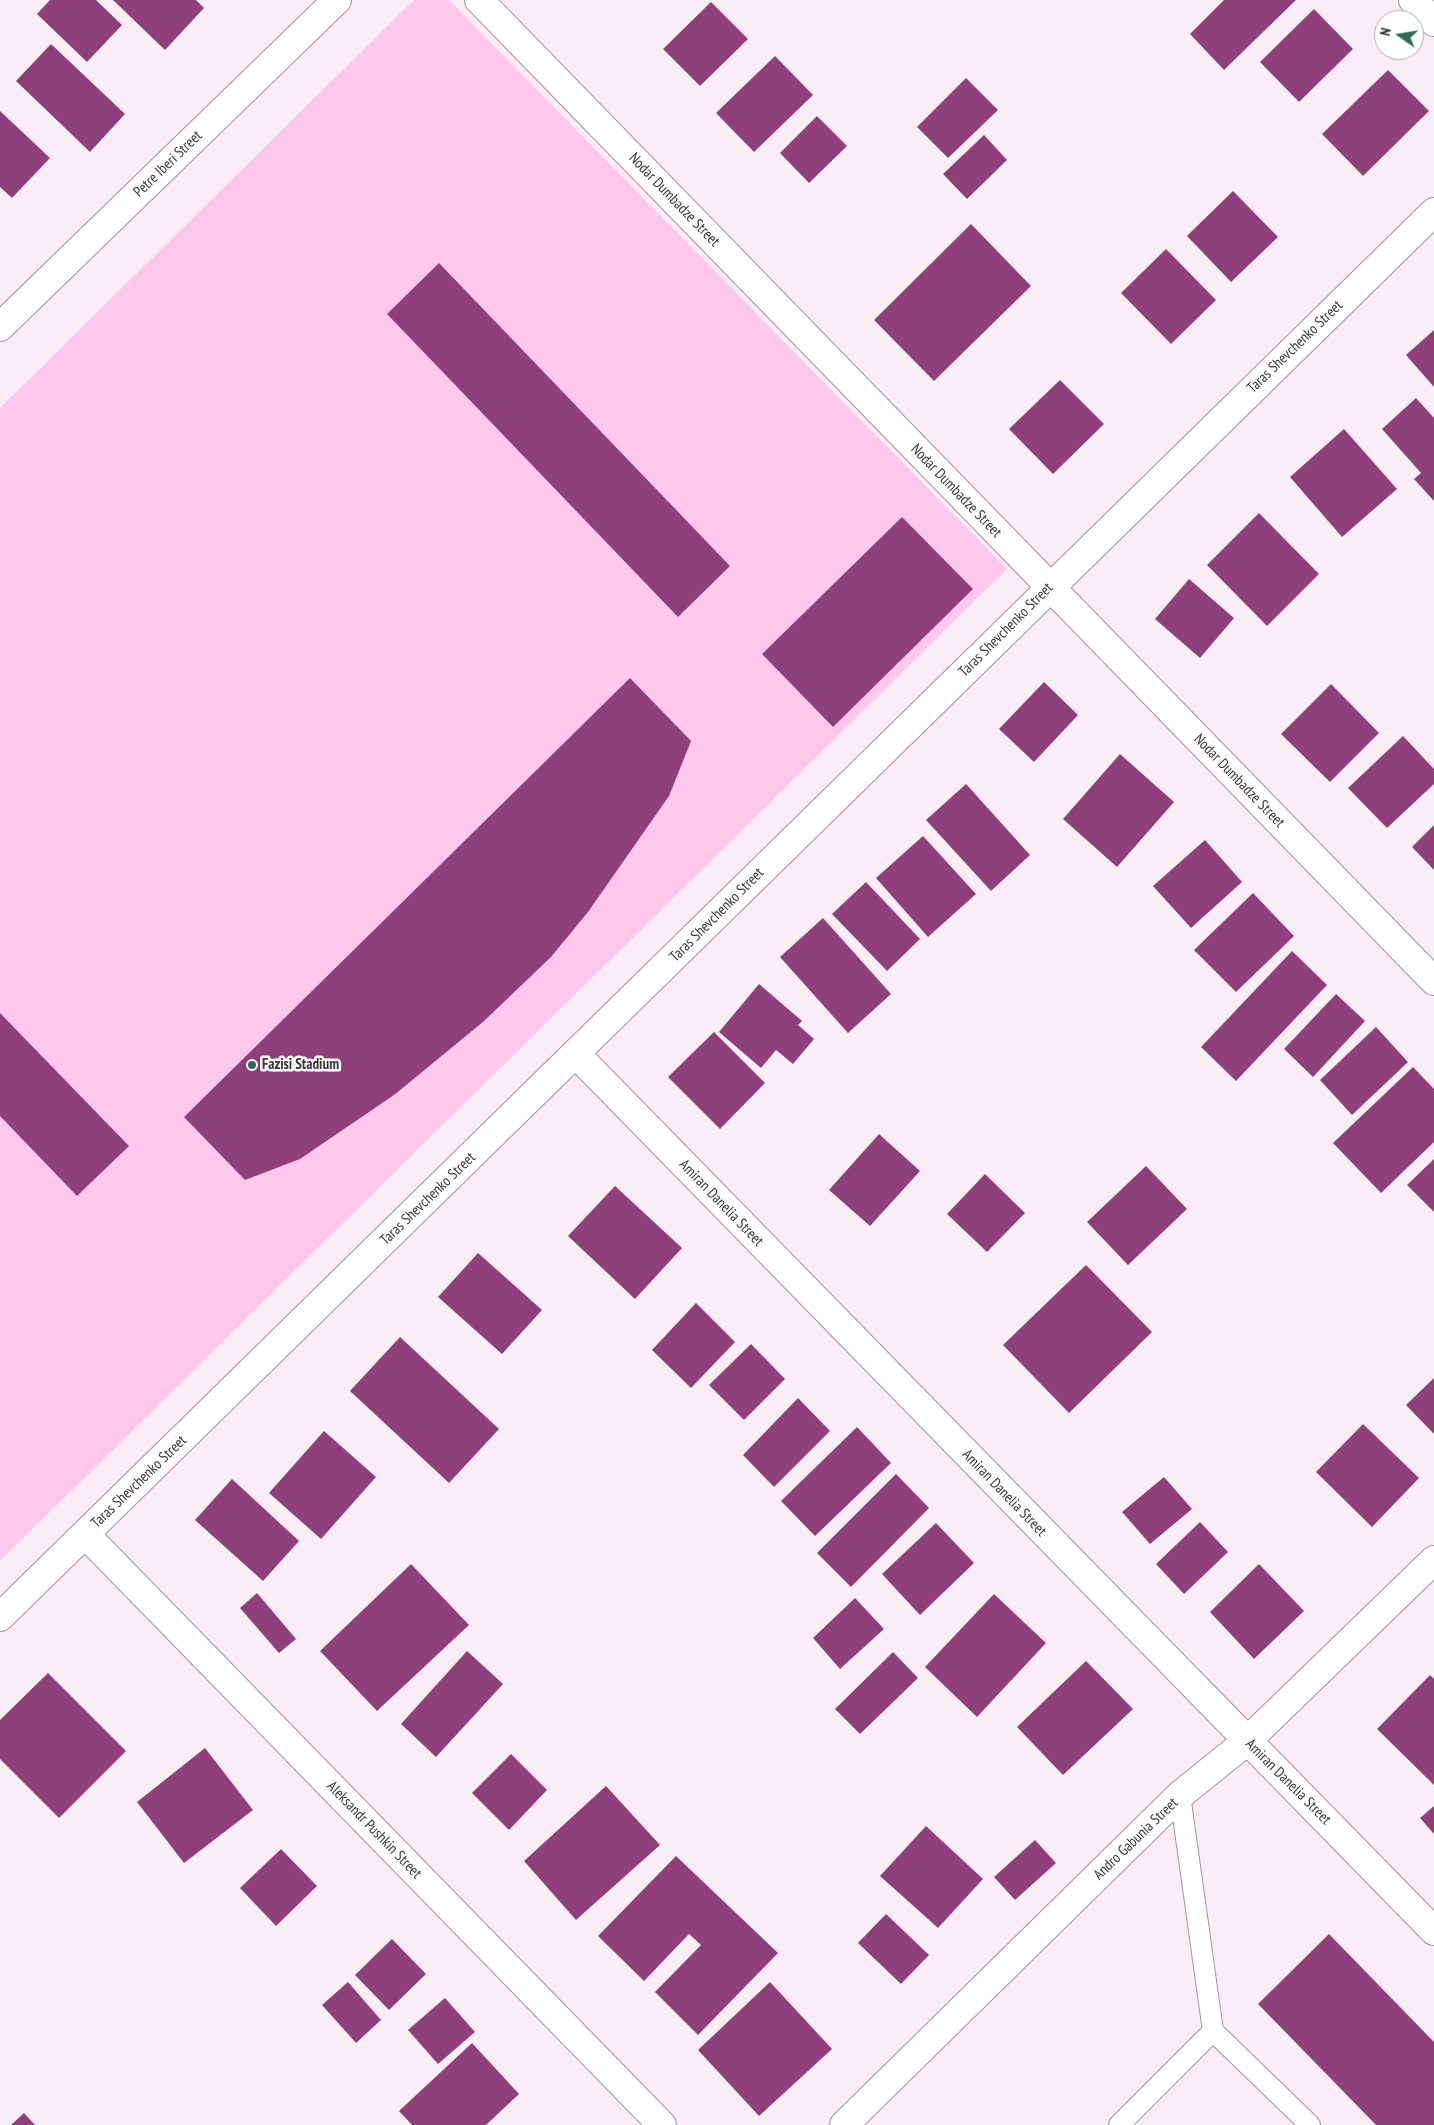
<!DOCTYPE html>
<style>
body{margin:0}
#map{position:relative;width:1434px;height:2125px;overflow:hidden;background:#fbedf6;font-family:"PT Sans Narrow",sans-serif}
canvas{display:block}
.north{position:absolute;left:1374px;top:10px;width:50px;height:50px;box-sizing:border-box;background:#fff;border:1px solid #b0aeaf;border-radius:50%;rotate:283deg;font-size:14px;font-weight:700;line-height:20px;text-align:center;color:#393438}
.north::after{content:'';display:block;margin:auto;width:18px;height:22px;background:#2f6c57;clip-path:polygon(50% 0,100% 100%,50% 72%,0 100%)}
</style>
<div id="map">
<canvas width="1434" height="2125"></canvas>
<div class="north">N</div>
</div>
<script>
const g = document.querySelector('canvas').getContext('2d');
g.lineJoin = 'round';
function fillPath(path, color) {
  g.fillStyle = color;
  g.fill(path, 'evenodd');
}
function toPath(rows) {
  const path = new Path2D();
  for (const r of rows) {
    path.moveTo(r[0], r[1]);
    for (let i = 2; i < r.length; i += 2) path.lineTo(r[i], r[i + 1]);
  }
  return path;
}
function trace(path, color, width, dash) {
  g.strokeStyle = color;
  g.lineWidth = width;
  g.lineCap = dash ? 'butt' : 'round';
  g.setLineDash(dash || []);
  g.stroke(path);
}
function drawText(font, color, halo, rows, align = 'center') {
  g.font = font + ' "PT Sans Narrow",sans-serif';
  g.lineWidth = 5;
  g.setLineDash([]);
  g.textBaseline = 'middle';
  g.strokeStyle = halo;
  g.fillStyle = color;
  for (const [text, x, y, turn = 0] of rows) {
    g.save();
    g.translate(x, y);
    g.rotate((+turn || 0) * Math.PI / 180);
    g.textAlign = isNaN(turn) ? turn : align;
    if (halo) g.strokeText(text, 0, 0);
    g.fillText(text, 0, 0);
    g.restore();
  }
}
fillPath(toPath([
 [414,0,449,0,1007,569,0,1561,0,408]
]), '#fdc8ec');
fillPath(toPath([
 [50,0,96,0,122,25,87,62,37,14],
 [113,0,196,0,204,8,165,50],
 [1224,0,1296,0,1224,70,1190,34],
 [711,2,748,39,700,86,663,49],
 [1314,9,1353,49,1299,102,1260,62],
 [51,44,125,114,90,152,16,81],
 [775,56,813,95,754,152,716,113],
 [1388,70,1429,111,1363,176,1322,134],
 [966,78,998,110,948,158,917,127],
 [0,111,50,158,12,198,0,187],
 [817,116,847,146,809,183,780,153],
 [984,135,1007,160,967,199,943,174],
 [1233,191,1278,237,1231,282,1187,236],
 [971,224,1031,286,934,381,874,320],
 [1166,249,1216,300,1171,344,1121,293],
 [439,263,730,566,678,617,387,314],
 [1434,330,1434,387,1406,355],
 [1060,380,1104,424,1053,474,1009,429],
 [1416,398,1434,418,1434,501,1414,479,1421,473,1382,429],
 [1344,429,1397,489,1342,537,1290,477],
 [1259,513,1319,574,1267,626,1207,565],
 [902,517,973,589,833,727,762,654],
 [1189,579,1234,618,1200,658,1155,619],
 [630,678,691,741,669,796,588,912,551,957,483,1022,394,1095,300,1159,245,1180,184,1117],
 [1044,682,1078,715,1034,762,999,729],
 [1331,684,1379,733,1330,782,1281,734],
 [1403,736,1434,769,1434,784,1387,828,1348,788],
 [1120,754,1174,802,1117,867,1063,819],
 [966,784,1030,855,991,891,926,820],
 [1434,825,1434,870,1412,847],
 [923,836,976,894,928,937,876,878],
 [1205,840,1242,882,1191,928,1153,886],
 [866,882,920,939,887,971,832,914],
 [1253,893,1294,936,1236,992,1194,950],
 [823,918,891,994,848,1033,780,957],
 [1292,951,1327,985,1236,1081,1201,1047],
 [759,984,802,1021,798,1025,814,1039,793,1064,776,1050,761,1068,719,1032],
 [1336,994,1365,1021,1313,1077,1284,1049],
 [0,1013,129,1146,77,1196,0,1116],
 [1376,1027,1408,1062,1352,1115,1320,1080],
 [714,1032,765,1083,720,1129,668,1077],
 [1413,1067,1434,1089,1434,1142,1381,1193,1333,1143],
 [879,1134,920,1171,870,1226,829,1190],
 [1434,1159,1434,1212,1407,1185],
 [1146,1166,1187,1209,1128,1265,1087,1222],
 [985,1174,1025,1213,987,1252,947,1214],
 [615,1186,682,1248,635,1299,568,1236],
 [478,1253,542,1310,502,1354,438,1297],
 [1086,1265,1152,1332,1069,1413,1003,1345],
 [696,1303,735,1342,691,1388,652,1350],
 [400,1337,499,1429,449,1483,350,1391],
 [751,1344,785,1379,744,1420,709,1385],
 [1434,1378,1434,1434,1406,1405],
 [798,1398,830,1431,774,1487,743,1455],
 [1363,1424,1419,1478,1372,1527,1316,1472],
 [857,1427,891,1463,815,1536,781,1501],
 [324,1431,376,1477,321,1539,269,1493],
 [896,1474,929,1508,851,1587,817,1553],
 [1164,1477,1192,1509,1150,1544,1122,1512],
 [232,1479,299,1541,263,1581,195,1520],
 [1200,1522,1228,1552,1184,1594,1156,1564],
 [936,1523,974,1563,920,1615,882,1574],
 [411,1564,469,1625,377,1711,320,1651],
 [1259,1564,1304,1611,1254,1659,1210,1612],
 [257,1593,296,1639,279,1653,240,1608],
 [994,1594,1046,1643,977,1717,925,1667],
 [855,1598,884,1629,840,1669,813,1638],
 [467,1651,503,1684,436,1757,401,1724],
 [893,1652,918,1678,860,1734,835,1709],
 [1086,1661,1133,1709,1063,1775,1017,1727],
 [48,1673,126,1751,59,1818,0,1759,0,1720],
 [1430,1675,1434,1679,1434,1785,1377,1729],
 [205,1748,253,1810,184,1863,137,1802],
 [511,1754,547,1790,509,1830,472,1793],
 [606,1786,660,1845,576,1920,524,1861],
 [1434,1806,1434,1834,1420,1818],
 [926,1826,983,1879,938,1928,880,1876],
 [1035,1840,1056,1863,1015,1900,994,1877],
 [281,1849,317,1886,276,1926,240,1888],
 [676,1856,778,1953,698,2035,655,1992,701,1945,689,1934,644,1981,598,1936],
 [886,1914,929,1955,901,1984,858,1943],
 [1329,1934,1434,2042,1434,2125,1376,2125,1258,2004],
 [392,1939,426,1974,389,2010,355,1975],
 [348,1982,381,2020,356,2043,322,2005],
 [770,1982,832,2049,759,2116,698,2050],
 [445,1998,475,2032,438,2064,408,2030],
 [472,2043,519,2094,486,2125,412,2125,399,2111],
 [24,2113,35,2125,11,2125]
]), '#8f407b');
const lane = toPath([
 [1180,1795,1213,2031,1310,2125],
 [1119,2125,1213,2031]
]);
const street = toPath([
 [479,0,1434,981],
 [1413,0,1434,22],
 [0,327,337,0],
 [576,1054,1434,1931],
 [85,1534,662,2125],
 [0,1617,1434,212],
 [844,2125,1180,1795,1247,1741,1434,1560]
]);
trace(lane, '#a1949d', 22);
trace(street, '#a1949d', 30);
trace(lane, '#fff', 20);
trace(street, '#fff', 28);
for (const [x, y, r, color] of [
 [252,1065,5,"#2f6c57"]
]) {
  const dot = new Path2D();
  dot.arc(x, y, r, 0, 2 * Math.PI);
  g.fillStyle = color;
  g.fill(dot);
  trace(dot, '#fff', 2);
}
drawText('15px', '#393438', '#fff', [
 ["Petre Iberi Street",168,164,-44],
 ["Nodar Dumbadze Street",674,200,46],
 ["Taras Shevchenko Street",1295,347,-44],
 ["Nodar Dumbadze Street",956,491,46],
 ["Taras Shevchenko Street",1006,630,-45],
 ["Nodar Dumbadze Street",1239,781,46],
 ["Taras Shevchenko Street",717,915,-45],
 ["Taras Shevchenko Street",428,1199,-44],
 ["Amiran Danelia Street",721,1203,46],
 ["Taras Shevchenko Street",139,1482,-44],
 ["Amiran Danelia Street",1004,1493,46],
 ["Amiran Danelia Street",1288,1782,45],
 ["Aleksandr Pushkin Street",374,1830,46],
 ["Andro Gabunia Street",1136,1839,-44]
]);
drawText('bold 15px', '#393438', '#fff', [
 ["Fazisi Stadium",262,1065]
], 'left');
</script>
